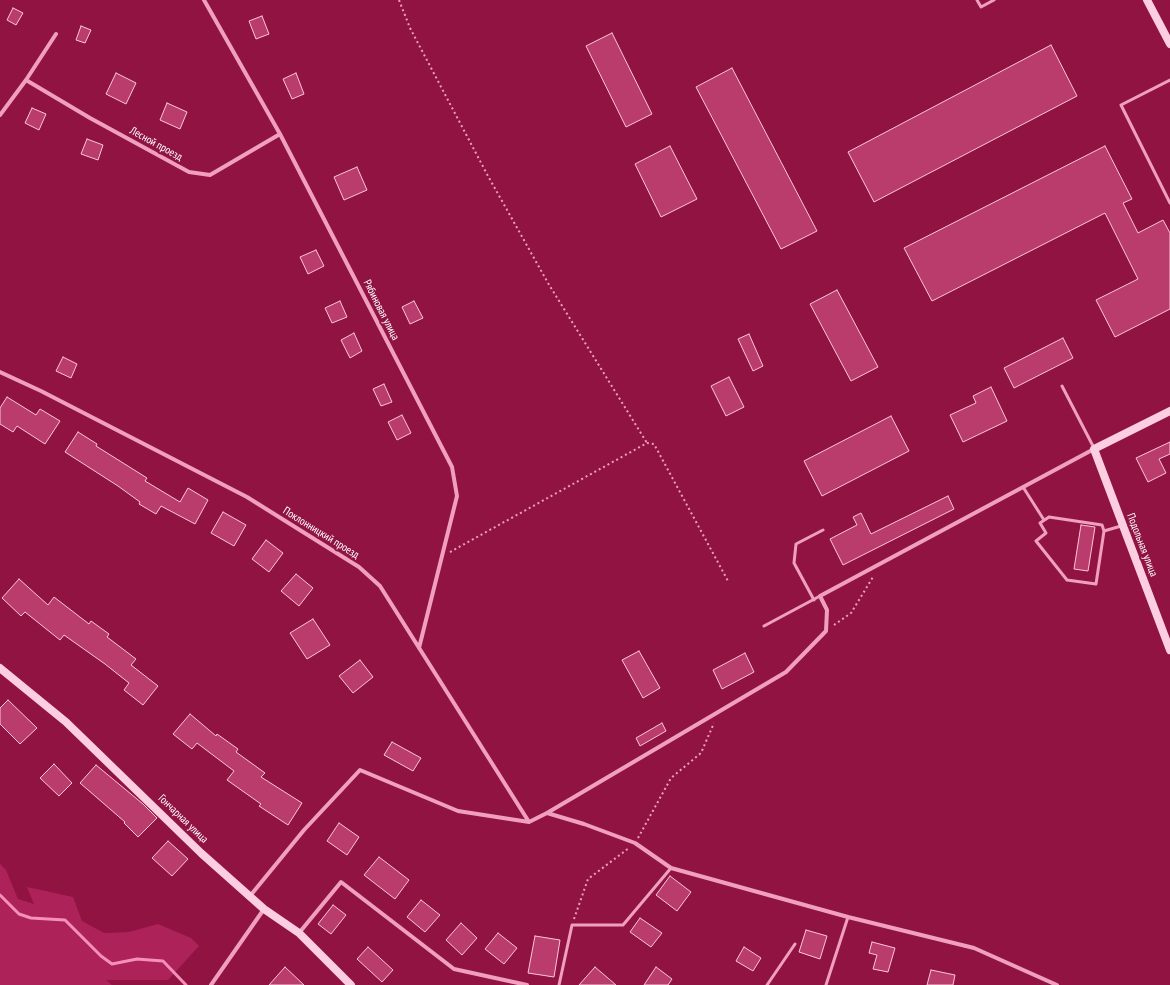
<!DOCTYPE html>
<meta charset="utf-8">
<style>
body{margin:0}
canvas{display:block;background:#901342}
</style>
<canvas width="1170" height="985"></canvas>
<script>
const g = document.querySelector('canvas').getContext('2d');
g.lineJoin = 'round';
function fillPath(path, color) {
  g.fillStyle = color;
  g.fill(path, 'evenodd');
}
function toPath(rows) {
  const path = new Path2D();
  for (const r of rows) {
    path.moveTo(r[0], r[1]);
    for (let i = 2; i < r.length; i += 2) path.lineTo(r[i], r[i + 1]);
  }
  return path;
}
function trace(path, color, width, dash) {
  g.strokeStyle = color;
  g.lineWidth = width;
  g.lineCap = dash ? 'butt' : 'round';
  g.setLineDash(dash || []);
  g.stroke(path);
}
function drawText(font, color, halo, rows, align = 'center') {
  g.font = font + ' "PT Sans Narrow",sans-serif';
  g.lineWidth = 4;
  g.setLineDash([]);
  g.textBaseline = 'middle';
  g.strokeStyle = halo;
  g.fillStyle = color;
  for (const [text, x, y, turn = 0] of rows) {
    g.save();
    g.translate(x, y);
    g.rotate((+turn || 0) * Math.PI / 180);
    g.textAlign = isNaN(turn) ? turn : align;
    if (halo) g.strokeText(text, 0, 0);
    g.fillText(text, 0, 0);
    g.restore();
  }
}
fillPath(toPath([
 [0,864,6,870,18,899,34,904,27,887,73,897,82,921,104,933,129,932,158,924,191,938,199,946,168,980,106,980,112,985,0,985]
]), '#ad2258');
trace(toPath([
 [0,895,19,914,31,918,65,920,101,956,112,964,137,959,163,961,186,985]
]), '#f591b9', 3);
const building = toPath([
 [13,8,23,13,16,25,7,20,13,8],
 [262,16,269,34,256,39,249,21,262,16],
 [81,26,91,30,85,43,76,40,81,26],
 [612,33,652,114,626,127,586,46,612,33],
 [1051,45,1077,96,874,202,848,152,1051,45],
 [732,68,817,231,781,249,696,87,732,68],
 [116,73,136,83,126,104,106,94,116,73],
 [296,73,304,94,292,99,283,79,296,73],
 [167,103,187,112,180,129,160,120,167,103],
 [32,108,46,114,39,130,25,123,32,108],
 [87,139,103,145,98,160,81,154,87,139],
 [670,146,697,199,661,217,635,164,670,146],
 [1105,146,1132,199,1123,203,1138,233,1163,220,1170,233,1170,309,1115,337,1096,300,1138,279,1105,213,932,301,904,248,1105,146],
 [357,167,367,190,344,200,334,177,357,167],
 [316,250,324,266,308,274,300,257,316,250],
 [837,290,878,367,851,381,810,304,837,290],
 [340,301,347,317,332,323,325,308,340,301],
 [414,301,423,318,410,324,402,307,414,301],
 [354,333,362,351,350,358,341,340,354,333],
 [749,334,763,366,753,371,738,339,749,334],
 [1063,338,1073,358,1014,388,1004,368,1063,338],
 [63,357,77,364,71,378,56,371,63,357],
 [729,377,744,407,726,416,711,386,729,377],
 [384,384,392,402,381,406,373,389,384,384],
 [991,387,1007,421,963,442,950,415,976,403,973,396,991,387],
 [7,397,36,415,40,409,60,421,45,444,17,426,13,432,0,424,0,408,7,397],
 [402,415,411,433,397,440,388,422,402,415],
 [891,416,909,451,822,496,804,461,891,416],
 [78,432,97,444,96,446,147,478,145,481,180,502,188,488,208,500,195,524,161,506,156,514,139,504,140,502,118,486,65,452,78,432],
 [1170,442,1170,454,1159,459,1166,473,1148,482,1136,458,1170,442],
 [948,496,954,509,843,565,830,539,857,525,853,517,861,513,871,534,948,496],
 [223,512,246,525,234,546,211,533,223,512],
 [1081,525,1095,527,1088,571,1074,569,1081,525],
 [266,540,283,553,269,572,252,559,266,540],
 [296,574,313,588,299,606,281,591,296,574],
 [19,579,48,605,54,597,89,624,91,621,109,634,107,637,136,659,131,665,158,686,143,705,124,690,129,683,105,664,64,635,60,640,25,612,21,616,2,598,19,579],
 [313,619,330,645,307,659,290,633,313,619],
 [639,651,660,688,643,698,622,660,639,651],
 [745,653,754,672,722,689,713,670,745,653],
 [360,660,373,677,353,693,339,676,360,660],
 [8,700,37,728,20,744,0,724,0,708,8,700],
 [190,714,216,736,217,734,238,749,236,752,265,773,261,777,302,803,288,825,259,806,261,804,227,780,234,771,197,743,192,749,173,734,190,714],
 [662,723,666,731,640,746,636,738,662,723],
 [392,742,421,758,413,771,384,755,392,742],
 [54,764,72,783,59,796,40,778,54,764],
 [96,765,143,804,157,818,138,837,124,823,125,822,80,783,96,765],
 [339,823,359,837,347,855,327,841,339,823],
 [168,841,188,859,172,876,152,858,168,841],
 [379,857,409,880,395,899,364,875,379,857],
 [670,876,691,892,677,911,656,895,670,876],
 [421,900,440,915,425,932,407,917,421,900],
 [333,905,346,915,331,934,318,924,333,905],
 [640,918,662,933,651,947,630,932,640,918],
 [461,923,477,938,462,955,446,940,461,923],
 [806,930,827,936,820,959,799,952,806,930],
 [498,933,517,948,504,964,485,949,498,933],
 [535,936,560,940,554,977,528,973,535,936],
 [872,942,895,948,888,972,873,969,877,955,869,953,872,942],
 [368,947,393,970,382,982,357,959,368,947],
 [744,947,761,958,753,971,736,961,744,947],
 [285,967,304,985,269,985,285,967],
 [595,967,616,985,579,985,595,967],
 [656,967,672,979,668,985,644,985,656,967],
 [931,970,955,975,953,985,927,985,931,970]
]);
fillPath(building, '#b93c6c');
trace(building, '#fcc6db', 1);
trace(toPath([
 [399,0,410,28,488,176,548,283,647,443],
 [450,552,647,443,654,444,728,581],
 [834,625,851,613,873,577],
 [638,838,671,778,701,753,714,723],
 [574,919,588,879,629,848]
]), '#f19fbf', 2, [2, 3]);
trace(toPath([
 [977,0,981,7,994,0],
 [1170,80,1121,105,1170,203],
 [1062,386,1094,448],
 [1023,487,1044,520],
 [1049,517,1102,525,1104,531,1096,584,1067,580,1036,541,1046,533,1040,523,1049,517],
 [1104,531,1121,526],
 [814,600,794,563,796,544,823,530],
 [764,626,820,596],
 [559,985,572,925,623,925,671,868],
 [767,985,795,944],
 [826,985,848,917]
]), '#f19fbf', 3);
trace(toPath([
 [204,0,280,134,452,467,457,496,419,648],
 [26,80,90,118,189,172,210,175,280,134],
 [0,115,26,80,56,34],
 [0,372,41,391,247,497,359,567,380,586,529,822],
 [547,813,584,824,635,843,671,868,848,917,974,948,1057,985],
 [250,896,304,830,360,770,458,811,529,822,547,813,786,672,826,631,827,610,820,596,1094,449],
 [299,933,341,882,454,969,527,985],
 [211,985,264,909]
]), '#f19fbf', 4);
trace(toPath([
 [1147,0,1170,44],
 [1170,411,1094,449,1170,650],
 [0,668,66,722,201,853,264,909,299,933,351,985]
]), '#fccedf', 8);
drawText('11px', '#fff', '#901342', [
 ["Лесной проезд",156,144,29],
 ["Рябиновая улица",381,310,63],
 ["Поклонницкий проезд",321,533,32],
 ["Подольная улица",1142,545,69],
 ["Гончарная улица",183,819,44]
]);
</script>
